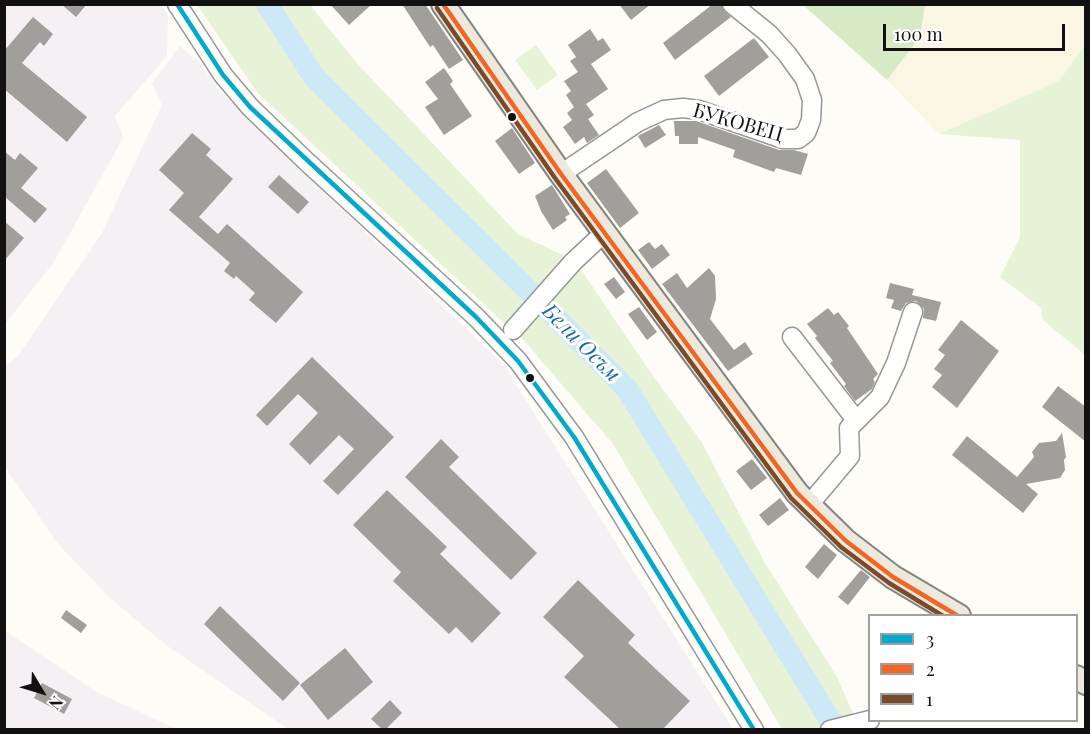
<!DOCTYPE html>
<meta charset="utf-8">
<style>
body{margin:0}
#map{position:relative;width:1090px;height:734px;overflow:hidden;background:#fdfcf7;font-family:"Playfair Display",serif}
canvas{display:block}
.frame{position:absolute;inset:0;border:6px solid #111;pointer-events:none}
.legend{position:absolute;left:868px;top:614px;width:210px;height:108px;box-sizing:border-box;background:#fff;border:2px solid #a0a0a0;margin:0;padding:8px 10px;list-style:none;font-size:18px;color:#111}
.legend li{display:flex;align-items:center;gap:12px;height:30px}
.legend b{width:30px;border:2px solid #a0a0a0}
.north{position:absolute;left:12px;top:662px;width:60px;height:60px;-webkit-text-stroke:4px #fff;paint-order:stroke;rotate:128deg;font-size:16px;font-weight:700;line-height:24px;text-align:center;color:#111}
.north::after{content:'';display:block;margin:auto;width:21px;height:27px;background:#111;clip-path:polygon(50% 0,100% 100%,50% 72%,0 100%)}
.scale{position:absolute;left:883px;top:24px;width:182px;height:27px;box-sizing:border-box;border:3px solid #111;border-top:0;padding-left:8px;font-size:18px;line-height:21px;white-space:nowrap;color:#111;-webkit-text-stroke:4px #fff;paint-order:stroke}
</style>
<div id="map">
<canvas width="1090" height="734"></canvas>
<div class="frame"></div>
<ul class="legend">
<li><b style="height:8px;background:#00a9ce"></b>3</li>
<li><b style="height:8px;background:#f26522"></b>2</li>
<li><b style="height:8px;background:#7a4b2a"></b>1</li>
</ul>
<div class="north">N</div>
<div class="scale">100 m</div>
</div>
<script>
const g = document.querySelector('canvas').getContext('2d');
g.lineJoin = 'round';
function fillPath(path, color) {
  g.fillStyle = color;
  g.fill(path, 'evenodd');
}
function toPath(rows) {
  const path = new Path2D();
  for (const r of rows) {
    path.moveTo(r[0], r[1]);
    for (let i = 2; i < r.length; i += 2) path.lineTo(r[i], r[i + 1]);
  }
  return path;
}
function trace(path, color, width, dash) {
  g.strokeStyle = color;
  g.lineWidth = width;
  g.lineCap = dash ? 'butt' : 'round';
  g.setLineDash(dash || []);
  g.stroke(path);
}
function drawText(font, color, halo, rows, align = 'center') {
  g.font = font + ' "Playfair Display",serif';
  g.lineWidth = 6;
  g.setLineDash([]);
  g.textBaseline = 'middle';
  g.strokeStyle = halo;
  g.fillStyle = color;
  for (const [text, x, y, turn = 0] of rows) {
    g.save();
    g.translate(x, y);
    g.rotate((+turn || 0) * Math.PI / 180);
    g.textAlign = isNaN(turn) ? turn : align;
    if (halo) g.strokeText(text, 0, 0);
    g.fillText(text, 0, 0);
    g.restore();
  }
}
fillPath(toPath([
 [5,5,162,5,168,17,167,56,115,116,123,138,54,262,5,324],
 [180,46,200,63,218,89,505,367,733,729,288,729,166,645,110,598,59,545,5,467,5,366,18,356,102,233,162,105,152,83],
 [4,630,97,692,176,729,5,729]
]), '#f5f0f3');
fillPath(toPath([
 [925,5,1085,5,1085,45,1059,81,939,134,887,80,920,37]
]), '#f9f7e4');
fillPath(toPath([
 [197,5,310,5,355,61,518,234,565,256,505,324,257,92],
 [536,45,558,75,537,90,515,60],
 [1085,45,1085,355,1043,320,1041,308,1000,277,1020,237,1020,140,939,134,1059,81],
 [580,268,648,369,701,441,765,563,837,677,860,729,782,729,613,444,521,337]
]), '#e7f3d7');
fillPath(toPath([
 [803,5,925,5,920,37,887,80]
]), '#d8eac5');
trace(toPath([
 [267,4,314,77,627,389,836,730]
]), '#cde8f7', 22);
fillPath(toPath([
 [61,4,87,4,76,17],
 [330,4,372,4,349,25],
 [402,4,425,4,463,60,449,69,433,45,430,47],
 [619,4,651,4,631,20],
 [713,4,721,4,725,12,731,17,675,60,663,43],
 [33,17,53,34,44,46,40,42,22,63,87,117,67,142,4,89,4,51],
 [590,29,598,41,603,38,611,50,591,64,608,89,586,104,594,115,588,119,599,135,587,143,584,137,575,144,563,127,572,120,567,113,574,107,566,95,571,91,564,81,578,72,570,61,576,57,568,45],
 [754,38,769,57,719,96,704,76],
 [444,68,453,81,450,84,472,116,444,135,425,107,438,99,425,82],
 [674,121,696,121,779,150,794,150,808,154,801,175,776,168,774,172,733,157,735,150,698,137,698,144,679,144,679,136,675,136],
 [659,125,666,135,645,148,638,136],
 [512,128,535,163,519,174,495,141],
 [192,133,211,149,206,155,233,179,199,217,218,234,227,224,303,292,276,323,249,300,255,293,236,276,234,279,224,271,230,263,169,210,184,193,159,170],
 [4,151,15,160,20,153,38,168,21,188,47,209,35,223,4,196],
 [606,169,639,213,620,228,587,183],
 [279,175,309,202,298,214,268,187],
 [552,185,570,214,565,217,567,220,553,230,541,211,535,196],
 [4,221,24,238,4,261],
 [649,242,655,249,662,244,670,255,652,269,638,250],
 [709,268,715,276,716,299,710,319,734,350,745,342,753,354,728,371,662,284,677,273,687,288],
 [614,277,625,292,616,299,604,284],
 [890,283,914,289,912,295,941,302,936,321,923,318,924,309,916,301,906,303,901,311,891,308,894,300,886,298],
 [639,307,657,332,647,340,628,314],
 [828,308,834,315,838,312,849,326,847,328,878,374,873,379,875,382,872,389,855,401,844,386,846,384,830,363,833,361,815,338,817,336,807,324],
 [961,320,999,351,957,408,932,387,942,375,934,369,945,355,938,350],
 [312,357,394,437,338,495,323,481,354,449,339,435,310,465,289,444,318,413,298,394,267,426,256,415],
 [1058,386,1086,407,1086,442,1042,407],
 [1062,433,1066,457,1064,460,1065,470,1060,478,1026,484,1038,494,1023,513,952,455,967,436,1017,477,1034,457,1032,452,1039,443,1056,441],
 [441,439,459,457,449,467,537,553,511,580,405,477],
 [752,459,767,478,751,490,736,471],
 [387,490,447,547,440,554,501,613,472,643,456,627,449,634,393,581,401,572,353,525],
 [780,498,789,510,768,526,759,515],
 [824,544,837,555,818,579,805,567],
 [861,570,870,577,848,605,838,597],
 [578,580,635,635,628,643,690,701,663,729,620,729,564,677,584,656,543,617],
 [220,606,300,683,283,701,204,624],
 [66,610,87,625,81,633,61,618],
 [345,648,373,682,328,720,300,685],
 [42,683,72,699,64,714,34,698],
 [390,700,402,713,386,729,382,729,371,719]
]), '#a19f9c');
const minor = toPath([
 [177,4,223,75,250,107,306,161,476,317,518,361,574,437,754,730],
 [561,174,638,122,664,110,683,108,699,110,783,139,798,139,806,133,811,120,812,100,805,79,787,54,769,34,732,4],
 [513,330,573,262,604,233],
 [792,337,856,420],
 [808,506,850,456,849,428,880,397,896,363,913,312],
 [830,730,870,720]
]);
const major = toPath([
 [443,4,561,174,797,493,846,541,893,577,959,616],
 [1076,677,1086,683]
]);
trace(minor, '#979795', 21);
trace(major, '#858482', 26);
trace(minor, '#fffffe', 18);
trace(major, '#ede9dc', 22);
trace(toPath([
 [177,4,223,75,250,107,476,317,518,361,574,437,754,730]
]), '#00a9ce', 4.5);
trace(toPath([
 [443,4,561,174,797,493,846,541,893,577,958,616]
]), '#f26522', 4.5);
trace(toPath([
 [437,8,555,178,791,498,841,547,889,583,943,616]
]), '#7a4b2a', 4.5);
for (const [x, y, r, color] of [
 [512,117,5,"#111"],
 [530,378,5,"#111"]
]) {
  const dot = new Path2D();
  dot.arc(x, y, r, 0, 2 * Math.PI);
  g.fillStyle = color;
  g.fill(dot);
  trace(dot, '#fff', 2);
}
drawText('20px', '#111', '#fff', [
 ["БУКОВЕЦ",738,123,16]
]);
drawText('italic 21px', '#1768a6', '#fff', [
 ["Бели Осъм",581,343,45]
]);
</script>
